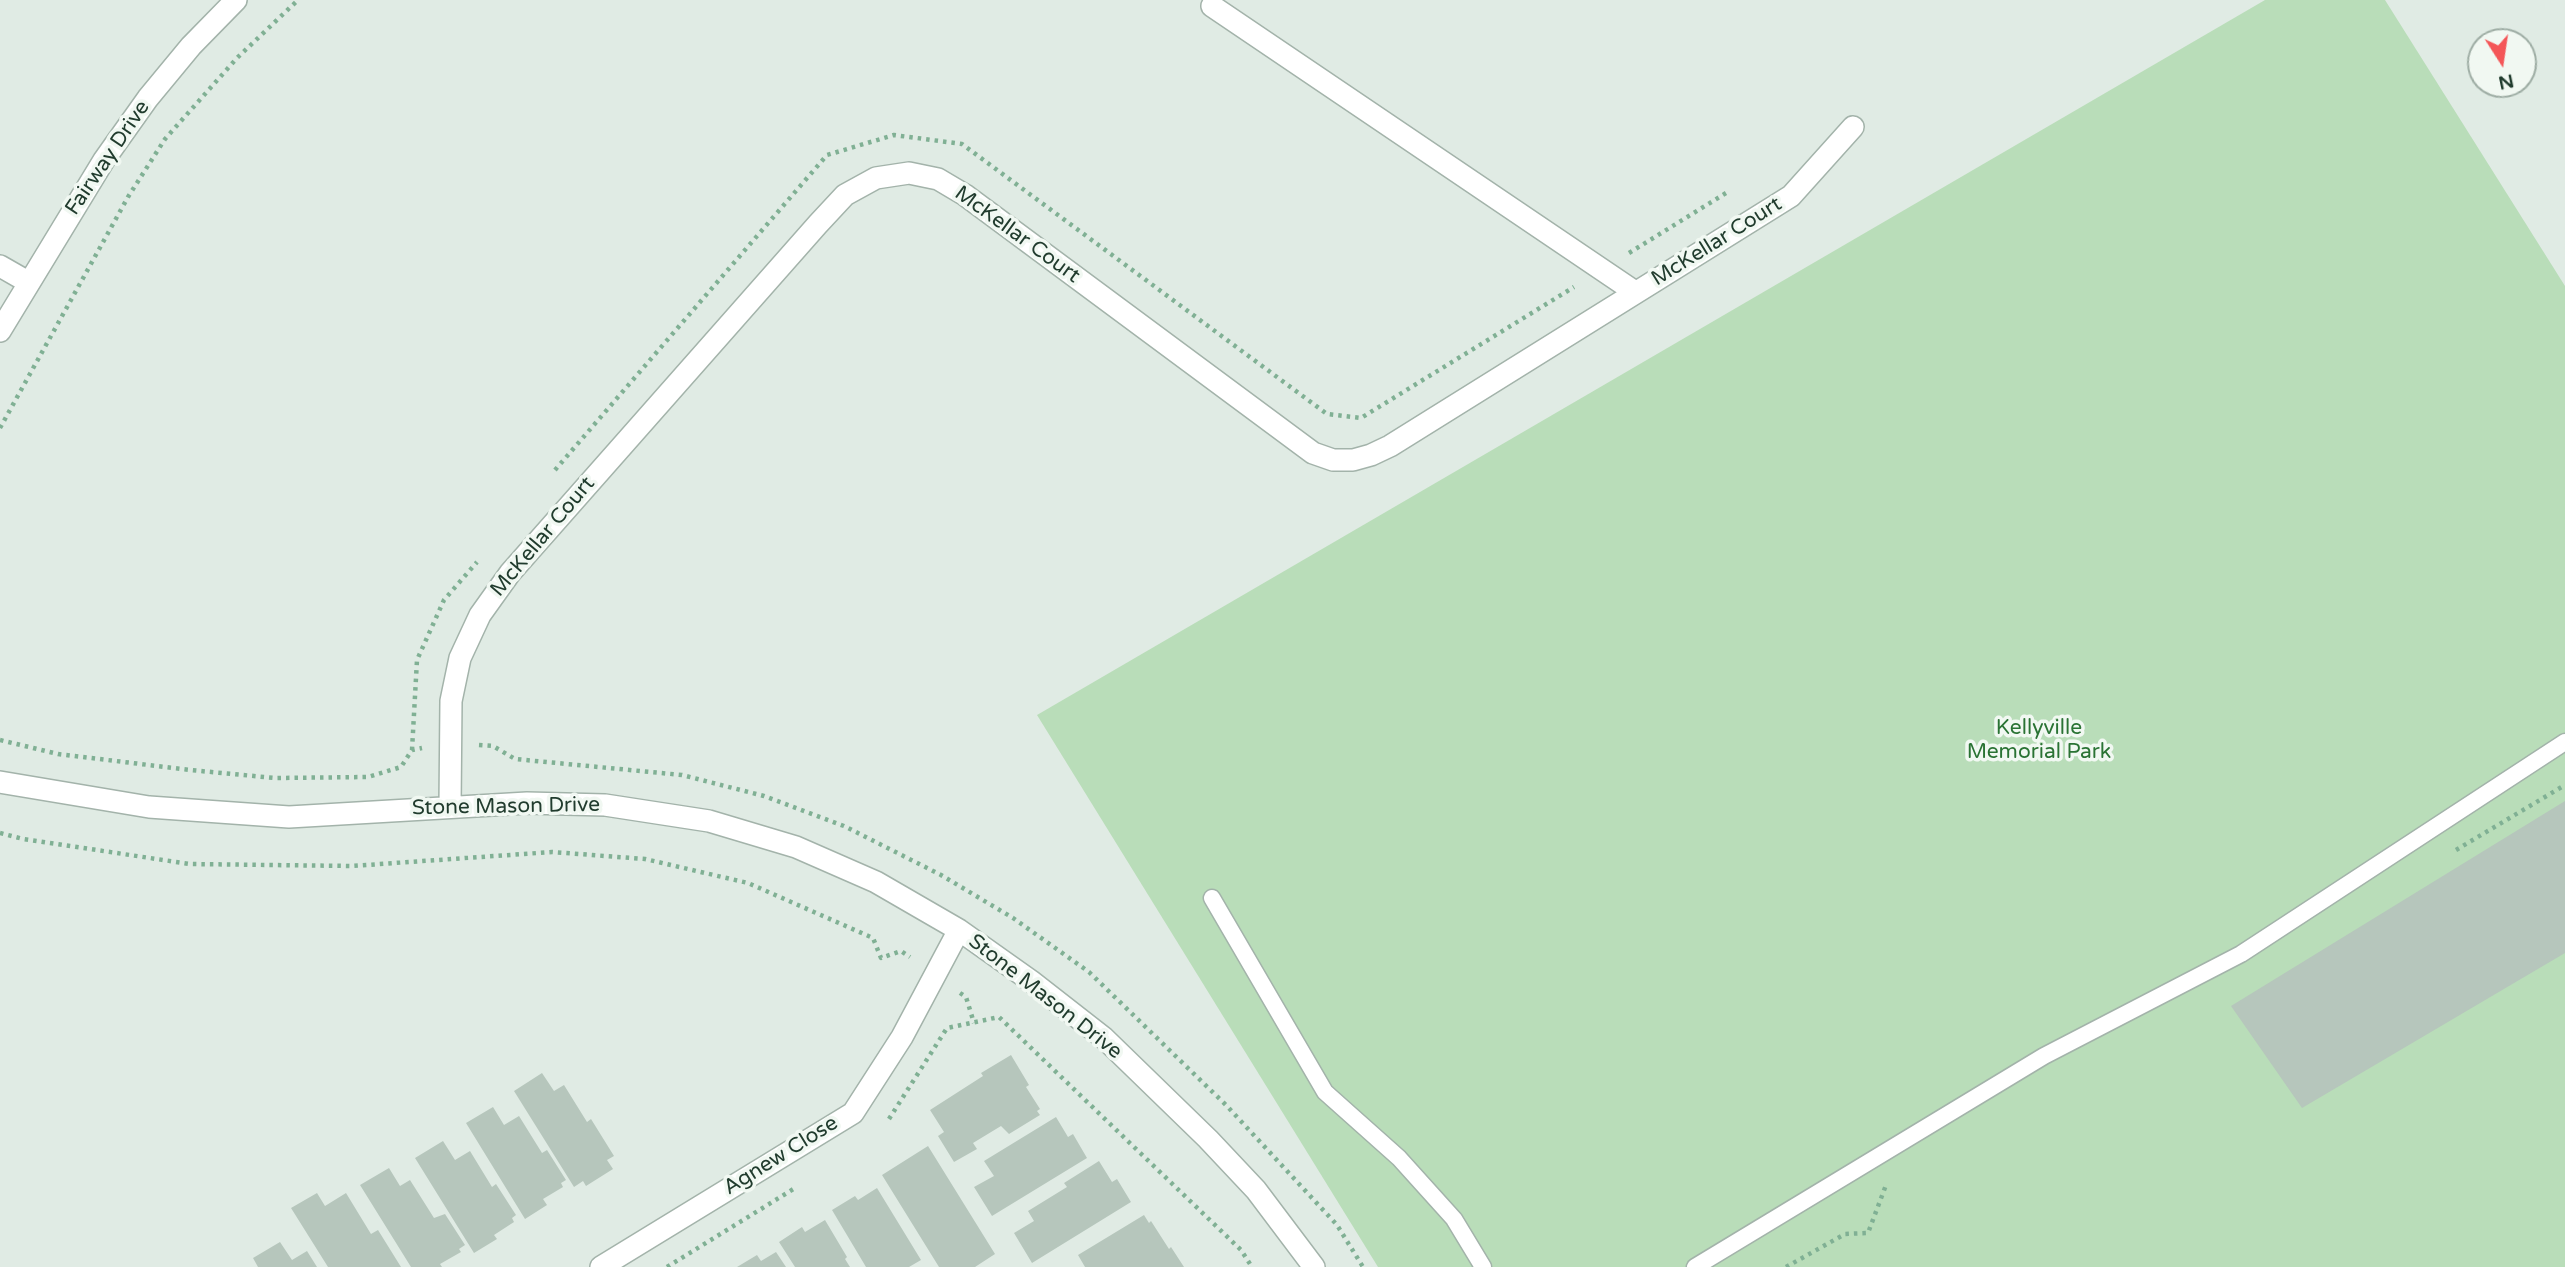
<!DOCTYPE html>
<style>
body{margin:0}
#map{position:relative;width:2565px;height:1267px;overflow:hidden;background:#e0ebe4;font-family:"Varela Round",sans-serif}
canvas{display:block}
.north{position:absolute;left:2467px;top:28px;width:70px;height:70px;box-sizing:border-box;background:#f1f8f2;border:2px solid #9eada4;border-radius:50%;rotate:168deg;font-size:19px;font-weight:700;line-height:28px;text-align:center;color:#213c2e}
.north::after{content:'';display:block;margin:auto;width:24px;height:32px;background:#f45658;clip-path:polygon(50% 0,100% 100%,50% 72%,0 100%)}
</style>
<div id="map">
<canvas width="2565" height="1267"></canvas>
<div class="north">N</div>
</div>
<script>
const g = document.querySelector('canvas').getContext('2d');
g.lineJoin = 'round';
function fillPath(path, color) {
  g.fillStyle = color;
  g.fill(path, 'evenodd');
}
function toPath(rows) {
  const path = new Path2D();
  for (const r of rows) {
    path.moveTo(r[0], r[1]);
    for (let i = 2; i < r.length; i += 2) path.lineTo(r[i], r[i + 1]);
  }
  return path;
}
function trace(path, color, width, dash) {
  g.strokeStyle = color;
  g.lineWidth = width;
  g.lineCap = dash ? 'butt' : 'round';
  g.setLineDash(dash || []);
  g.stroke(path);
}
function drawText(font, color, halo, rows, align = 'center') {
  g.font = font + ' "Varela Round",sans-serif';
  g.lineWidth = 7;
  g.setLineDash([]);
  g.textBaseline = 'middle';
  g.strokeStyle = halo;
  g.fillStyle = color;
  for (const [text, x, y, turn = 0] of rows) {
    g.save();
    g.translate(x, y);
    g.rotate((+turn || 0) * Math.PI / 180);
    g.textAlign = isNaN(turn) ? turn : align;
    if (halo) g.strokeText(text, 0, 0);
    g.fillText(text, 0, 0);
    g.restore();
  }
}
fillPath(toPath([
 [2265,0,2385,0,2565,286,2565,1267,1378,1267,1037,715]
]), '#b9ddb9');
fillPath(toPath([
 [2565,801,2565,953,2302,1108,2231,1006],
 [1011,1055,1029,1085,1026,1087,1040,1109,1037,1111,1040,1115,1009,1134,1001,1126,973,1143,977,1149,954,1162,938,1136,944,1132,930,1110,983,1076,981,1073],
 [542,1073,554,1091,564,1085,587,1122,591,1119,614,1156,607,1160,613,1169,586,1186,583,1181,574,1187,514,1091],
 [493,1107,504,1125,519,1116,542,1153,547,1150,566,1180,561,1183,563,1187,543,1199,547,1205,525,1219,466,1123],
 [1056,1117,1068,1137,1073,1134,1087,1158,992,1216,974,1187,994,1176,984,1161],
 [443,1141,455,1160,470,1151,492,1187,496,1184,516,1215,512,1218,514,1222,494,1235,497,1239,474,1253,415,1158],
 [928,1146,995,1254,975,1267,939,1267,882,1175],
 [1099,1161,1112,1182,1117,1179,1131,1202,1032,1263,1014,1233,1034,1221,1028,1211,1067,1187,1064,1183],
 [389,1168,400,1186,410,1180,434,1218,445,1214,465,1245,459,1249,461,1252,440,1264,442,1267,411,1267,360,1185],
 [877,1188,921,1260,909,1267,866,1267,832,1210,855,1196,858,1200],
 [317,1193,325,1206,346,1193,371,1234,378,1230,401,1267,328,1267,291,1208],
 [1144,1215,1149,1223,1151,1221,1169,1249,1171,1247,1184,1267,1085,1267,1078,1255],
 [825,1220,847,1257,845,1259,850,1267,795,1267,779,1242,802,1227,805,1232],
 [280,1242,292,1260,307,1251,317,1267,258,1267,253,1258],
 [776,1252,786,1267,737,1267,757,1255,761,1261]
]), '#b6c6bc');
const service = toPath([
 [1212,898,1325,1092,1399,1158,1454,1219,1483,1267],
 [1695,1267,2044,1056,2241,954,2565,742]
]);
const minor = toPath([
 [1212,6,1635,292],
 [0,266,28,282],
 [0,782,149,807,289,817,527,803,605,805,709,821,796,847,876,882,959,930,1031,981,1104,1038,1208,1139,1256,1190,1314,1267],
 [450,806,451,701,460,658,480,615,510,573,818,224,845,195,876,178,909,173,938,179,965,195,1313,453,1333,460,1353,460,1371,455,1390,446,1791,196,1853,127],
 [601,1267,853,1113,902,1037,959,930]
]);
const tertiary = toPath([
 [0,331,104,160,148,98,191,46,236,0]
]);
trace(service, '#a3b3aa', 19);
trace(minor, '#a3b3aa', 24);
trace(tertiary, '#a3b3aa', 24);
trace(toPath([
 [1629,253,1726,193],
 [0,428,128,197,165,139,237,58,298,0],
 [555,470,827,155,894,135,962,144,1327,414,1361,418,1574,287],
 [0,740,58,754,190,770,275,778,368,777,401,767,412,750,422,748],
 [479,745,493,746,515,759,682,775,764,796,844,826,941,875,1013,918,1089,972,1226,1105,1337,1225,1363,1267],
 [412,750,417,660,444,600,477,562],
 [0,833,23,839,190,864,352,866,552,852,645,859,748,883,873,938,881,958,901,951,910,957],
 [2456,850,2565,785],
 [960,993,966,997,974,1023],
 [889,1119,947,1028,999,1017,1241,1250,1252,1267],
 [667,1267,795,1188],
 [1786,1267,1845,1234,1868,1233,1886,1185]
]), '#80b094', 4.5, [3.5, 5]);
trace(service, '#fff', 16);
trace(minor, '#fff', 21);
trace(tertiary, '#fff', 21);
drawText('21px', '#213c2e', '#f1f8f2', [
 ["Fairway Drive",108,158,-56],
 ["McKellar Court",1017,235,36],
 ["McKellar Court",1717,242,-32],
 ["McKellar Court",543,537,-50],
 ["Stone Mason Drive",506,807,-1],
 ["Stone Mason Drive",1045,997,38],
 ["Agnew Close",781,1156,-32]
]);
drawText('21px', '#2a7334', '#f1f8f2', [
 ["Kellyville",2039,728],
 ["Memorial Park",2039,752]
]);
</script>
